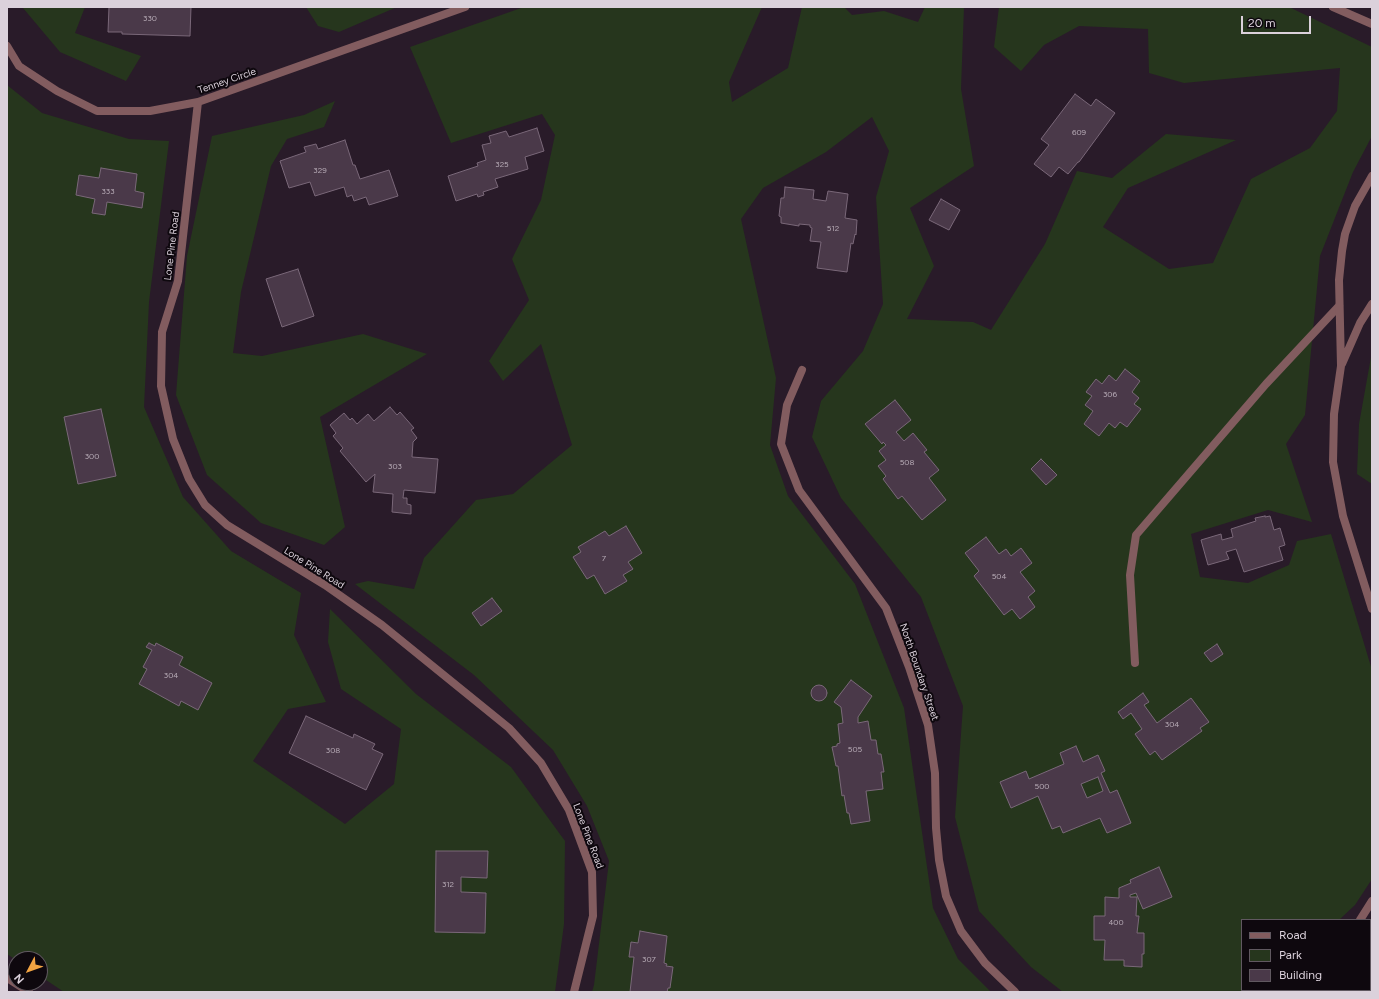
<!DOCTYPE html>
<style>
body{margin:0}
#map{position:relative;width:1379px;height:999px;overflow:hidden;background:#291b29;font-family:Figtree,sans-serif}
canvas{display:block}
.frame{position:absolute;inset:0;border:8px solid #dbd1db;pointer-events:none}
.legend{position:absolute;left:1241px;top:919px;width:130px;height:72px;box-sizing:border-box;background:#0e080e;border:1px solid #605860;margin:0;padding:5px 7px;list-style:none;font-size:12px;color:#dbd1db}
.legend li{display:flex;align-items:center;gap:8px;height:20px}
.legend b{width:20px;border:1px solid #605860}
.north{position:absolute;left:8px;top:951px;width:40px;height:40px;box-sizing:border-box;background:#0e080e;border:1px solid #605860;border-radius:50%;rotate:229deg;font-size:11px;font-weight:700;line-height:16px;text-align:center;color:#dbd1db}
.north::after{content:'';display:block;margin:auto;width:14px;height:18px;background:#f3a442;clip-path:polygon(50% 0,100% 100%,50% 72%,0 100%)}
.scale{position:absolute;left:1241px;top:16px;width:70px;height:18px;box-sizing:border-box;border:2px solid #dbd1db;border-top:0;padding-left:5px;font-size:12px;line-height:14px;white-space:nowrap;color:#dbd1db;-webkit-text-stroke:3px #0e080e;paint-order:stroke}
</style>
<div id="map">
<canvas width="1379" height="999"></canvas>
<div class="frame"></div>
<ul class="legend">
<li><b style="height:5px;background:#825c5f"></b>Road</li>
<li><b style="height:11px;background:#26361d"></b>Park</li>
<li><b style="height:11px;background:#4a3949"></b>Building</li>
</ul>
<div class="north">N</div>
<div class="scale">20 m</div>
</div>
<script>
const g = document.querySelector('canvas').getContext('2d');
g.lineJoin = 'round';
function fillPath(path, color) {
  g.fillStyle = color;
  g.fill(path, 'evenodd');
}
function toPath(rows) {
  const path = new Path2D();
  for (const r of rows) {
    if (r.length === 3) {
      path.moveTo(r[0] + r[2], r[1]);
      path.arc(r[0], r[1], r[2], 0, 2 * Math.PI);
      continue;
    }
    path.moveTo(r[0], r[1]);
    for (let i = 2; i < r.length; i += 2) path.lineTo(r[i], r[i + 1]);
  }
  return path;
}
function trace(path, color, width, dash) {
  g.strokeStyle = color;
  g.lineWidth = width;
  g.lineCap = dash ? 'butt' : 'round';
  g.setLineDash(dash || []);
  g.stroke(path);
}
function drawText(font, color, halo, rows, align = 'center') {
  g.font = font + ' Figtree,sans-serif';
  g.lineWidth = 4;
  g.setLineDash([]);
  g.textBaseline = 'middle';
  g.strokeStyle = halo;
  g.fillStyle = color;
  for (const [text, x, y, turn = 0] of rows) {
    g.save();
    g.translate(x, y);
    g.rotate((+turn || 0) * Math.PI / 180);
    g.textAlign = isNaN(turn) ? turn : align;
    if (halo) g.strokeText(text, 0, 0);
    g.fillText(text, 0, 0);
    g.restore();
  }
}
fillPath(toPath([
 [25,7,85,7,75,33,141,56,126,81,60,52,23,8],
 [306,7,397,7,339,32,318,26],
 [524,7,762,7,729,82,732,102,788,68,802,7,844,7,852,15,884,11,918,22,925,7,964,7,961,89,974,166,910,208,934,266,907,319,973,322,991,330,1045,244,1077,171,1112,178,1166,134,1236,140,1128,188,1103,227,1169,269,1213,263,1251,179,1310,148,1337,111,1340,68,1184,83,1149,73,1148,29,1079,26,1044,45,1021,71,994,47,999,7,1289,7,1372,47,1372,136,1353,172,1320,256,1305,415,1286,444,1312,522,1268,510,1191,534,1200,577,1248,583,1289,565,1297,541,1331,534,1372,670,1372,879,1355,905,1339,920,1242,920,1242,990,1250,990,1246,992,1063,992,1031,967,979,911,955,817,963,706,921,597,841,498,812,437,821,401,863,351,883,304,876,197,889,151,872,117,826,152,763,188,741,219,776,378,770,445,788,496,855,584,904,708,933,908,958,959,991,992,592,992,594,985,609,861,587,806,553,750,474,675,355,584,368,581,414,589,424,558,476,500,513,494,572,445,541,344,503,381,489,361,529,300,512,259,541,200,555,135,542,114,451,143,410,47],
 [7,85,42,113,129,139,169,141,149,302,144,407,183,497,231,551,301,593,294,635,326,702,288,709,253,761,345,824,394,784,401,729,341,689,328,642,330,609,416,694,511,767,565,841,564,924,555,992,64,992,40,976,40,959,16,960,7,954],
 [335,101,324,127,287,139,271,166,241,292,233,353,262,356,363,334,427,354,320,417,345,527,324,545,261,523,207,475,176,395,187,256,212,136,304,115],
 [1372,356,1372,484,1357,474,1359,424,1371,357]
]), '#26361d');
const building = toPath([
 [109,7,191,7,190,36,122,34,122,32,108,32,109,7],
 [1075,94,1091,106,1096,99,1115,113,1079,162,1078,162,1068,174,1059,167,1051,177,1034,164,1049,145,1041,139,1075,94],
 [537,128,544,151,525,157,528,169,495,179,498,187,483,192,484,195,478,197,477,194,456,201,448,176,478,166,477,163,486,160,482,145,491,143,489,136,506,131,509,137,537,128],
 [345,140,353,165,355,165,360,179,389,170,398,196,369,205,366,197,354,201,352,195,347,197,344,187,315,196,310,182,289,188,280,161,306,152,304,147,316,144,318,149,345,140],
 [101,168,137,174,135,191,144,193,142,208,107,202,105,215,92,213,95,199,76,195,79,175,99,178,101,168],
 [785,187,814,190,813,199,826,201,828,191,848,194,845,218,857,220,856,235,855,234,853,244,851,243,847,272,817,268,821,242,810,241,812,228,810,227,810,225,799,224,799,226,781,223,781,217,779,216,781,198,784,198,785,187],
 [941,199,960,210,949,230,929,220,941,199],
 [298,269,314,316,282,327,266,279,298,269],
 [1125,369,1140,381,1132,392,1139,398,1134,404,1141,409,1127,427,1120,422,1115,428,1109,423,1099,436,1084,424,1093,411,1085,405,1092,396,1086,392,1096,379,1102,384,1109,375,1116,381,1125,369],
 [895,400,911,420,896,432,904,441,913,433,927,450,924,452,939,470,929,478,946,500,922,520,902,496,898,499,883,479,886,476,878,466,886,460,879,451,886,445,883,442,882,444,865,424,895,400],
 [390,407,397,415,400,412,414,428,411,430,417,438,413,442,412,457,438,459,435,493,404,490,403,498,407,498,407,504,411,505,411,514,392,512,393,494,373,492,375,474,366,482,340,451,343,448,333,436,336,433,330,425,344,413,350,420,352,418,357,424,368,414,374,421,390,407],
 [101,409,116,476,78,484,64,417,101,409],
 [1041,459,1057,475,1046,485,1031,469,1041,459],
 [1265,516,1265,517,1270,516,1274,530,1280,528,1285,545,1279,547,1283,560,1244,572,1236,549,1226,552,1229,559,1208,565,1201,540,1221,534,1222,540,1233,537,1231,529,1256,521,1255,518,1265,516],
 [626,526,642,553,628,562,633,569,623,575,627,581,605,594,594,575,587,579,573,557,581,552,578,547,605,531,609,536,626,526],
 [986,537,999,554,1006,549,1011,556,1021,548,1032,563,1020,572,1035,591,1028,597,1035,607,1020,619,1012,609,1004,615,974,576,979,571,965,553,986,537],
 [492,598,502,611,481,626,472,613,492,598],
 [149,643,155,646,156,643,183,657,179,665,212,683,198,710,181,701,179,706,139,684,147,669,143,667,152,650,146,647,149,643],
 [1217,644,1223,654,1211,662,1204,653,1217,644],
 [851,680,872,696,858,717,858,723,868,721,871,740,876,740,878,754,881,754,884,772,881,772,883,789,866,791,870,821,851,824,849,813,847,813,844,795,842,796,838,766,836,766,832,747,837,746,837,744,840,743,838,724,843,723,841,707,834,702,851,680],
 [819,693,8],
 [1143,693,1149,702,1144,705,1157,723,1191,698,1209,722,1200,728,1202,731,1162,760,1155,751,1150,755,1135,734,1142,729,1131,713,1123,719,1118,712,1143,693],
 [306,716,353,738,354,734,375,744,372,749,383,754,366,790,289,753,306,716],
 [1076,746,1083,762,1098,755,1105,771,1101,773,1110,793,1117,790,1131,823,1107,833,1100,818,1063,833,1060,826,1052,829,1038,796,1011,808,1000,782,1026,771,1029,779,1064,764,1060,753,1076,746],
 [1098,777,1103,791,1087,798,1081,784,1098,777],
 [436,851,488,851,487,878,461,877,461,892,486,893,485,933,435,932,436,851],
 [1159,867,1172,897,1143,909,1136,893,1130,895,1130,897,1137,897,1136,916,1139,916,1137,933,1144,933,1144,954,1142,954,1142,967,1124,966,1124,960,1104,960,1105,940,1094,940,1094,916,1105,916,1105,897,1119,898,1119,888,1131,883,1130,880,1159,867],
 [640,931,667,936,664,963,667,964,666,966,673,967,670,988,668,988,667,992,630,992,634,957,629,957,631,942,638,943,640,931]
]);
fillPath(building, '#4a3949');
trace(building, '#7a6879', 1);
trace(toPath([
 [1135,663,1130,575,1136,535,1266,384,1339,306]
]), '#825c5f', 8);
trace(toPath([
 [1333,7,1372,24],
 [7,46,19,66,57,91,97,111,150,111,198,102,465,7],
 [198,102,178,281,162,332,161,386,173,439,189,479,205,505,227,525,325,585,382,625,509,728,541,763,569,810,592,872,593,916,574,992],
 [1372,176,1355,206,1345,234,1342,251,1339,280,1341,366,1334,414,1333,462,1343,516,1372,609],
 [1342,364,1360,323,1372,304],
 [802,370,787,405,781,444,799,490,886,608,909,667,928,725,935,773,936,828,939,860,946,896,961,931,985,963,1015,992],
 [1360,920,1372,901],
 [7,978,29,992],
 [1370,984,1372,986],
 [1288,992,1291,990]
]), '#825c5f', 8);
drawText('8px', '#b7abb6', null, [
 ["330",150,19],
 ["609",1079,133],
 ["325",502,165],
 ["329",320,171],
 ["333",108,192],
 ["512",833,229],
 ["306",1110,395],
 ["300",92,457],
 ["508",907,463],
 ["303",395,467],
 ["7",604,559],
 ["504",999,577],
 ["304",171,676],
 ["304",1172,725],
 ["505",855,750],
 ["308",333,751],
 ["500",1042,787],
 ["312",448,885],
 ["400",1116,923],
 ["307",649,960]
]);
drawText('10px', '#dbd1db', '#0e080e', [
 ["Tenney Circle",227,81,-19],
 ["Lone Pine Road",172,246,-83],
 ["Lone Pine Road",314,568,32],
 ["North Boundary Street",919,672,71],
 ["Lone Pine Road",588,836,69]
]);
</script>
